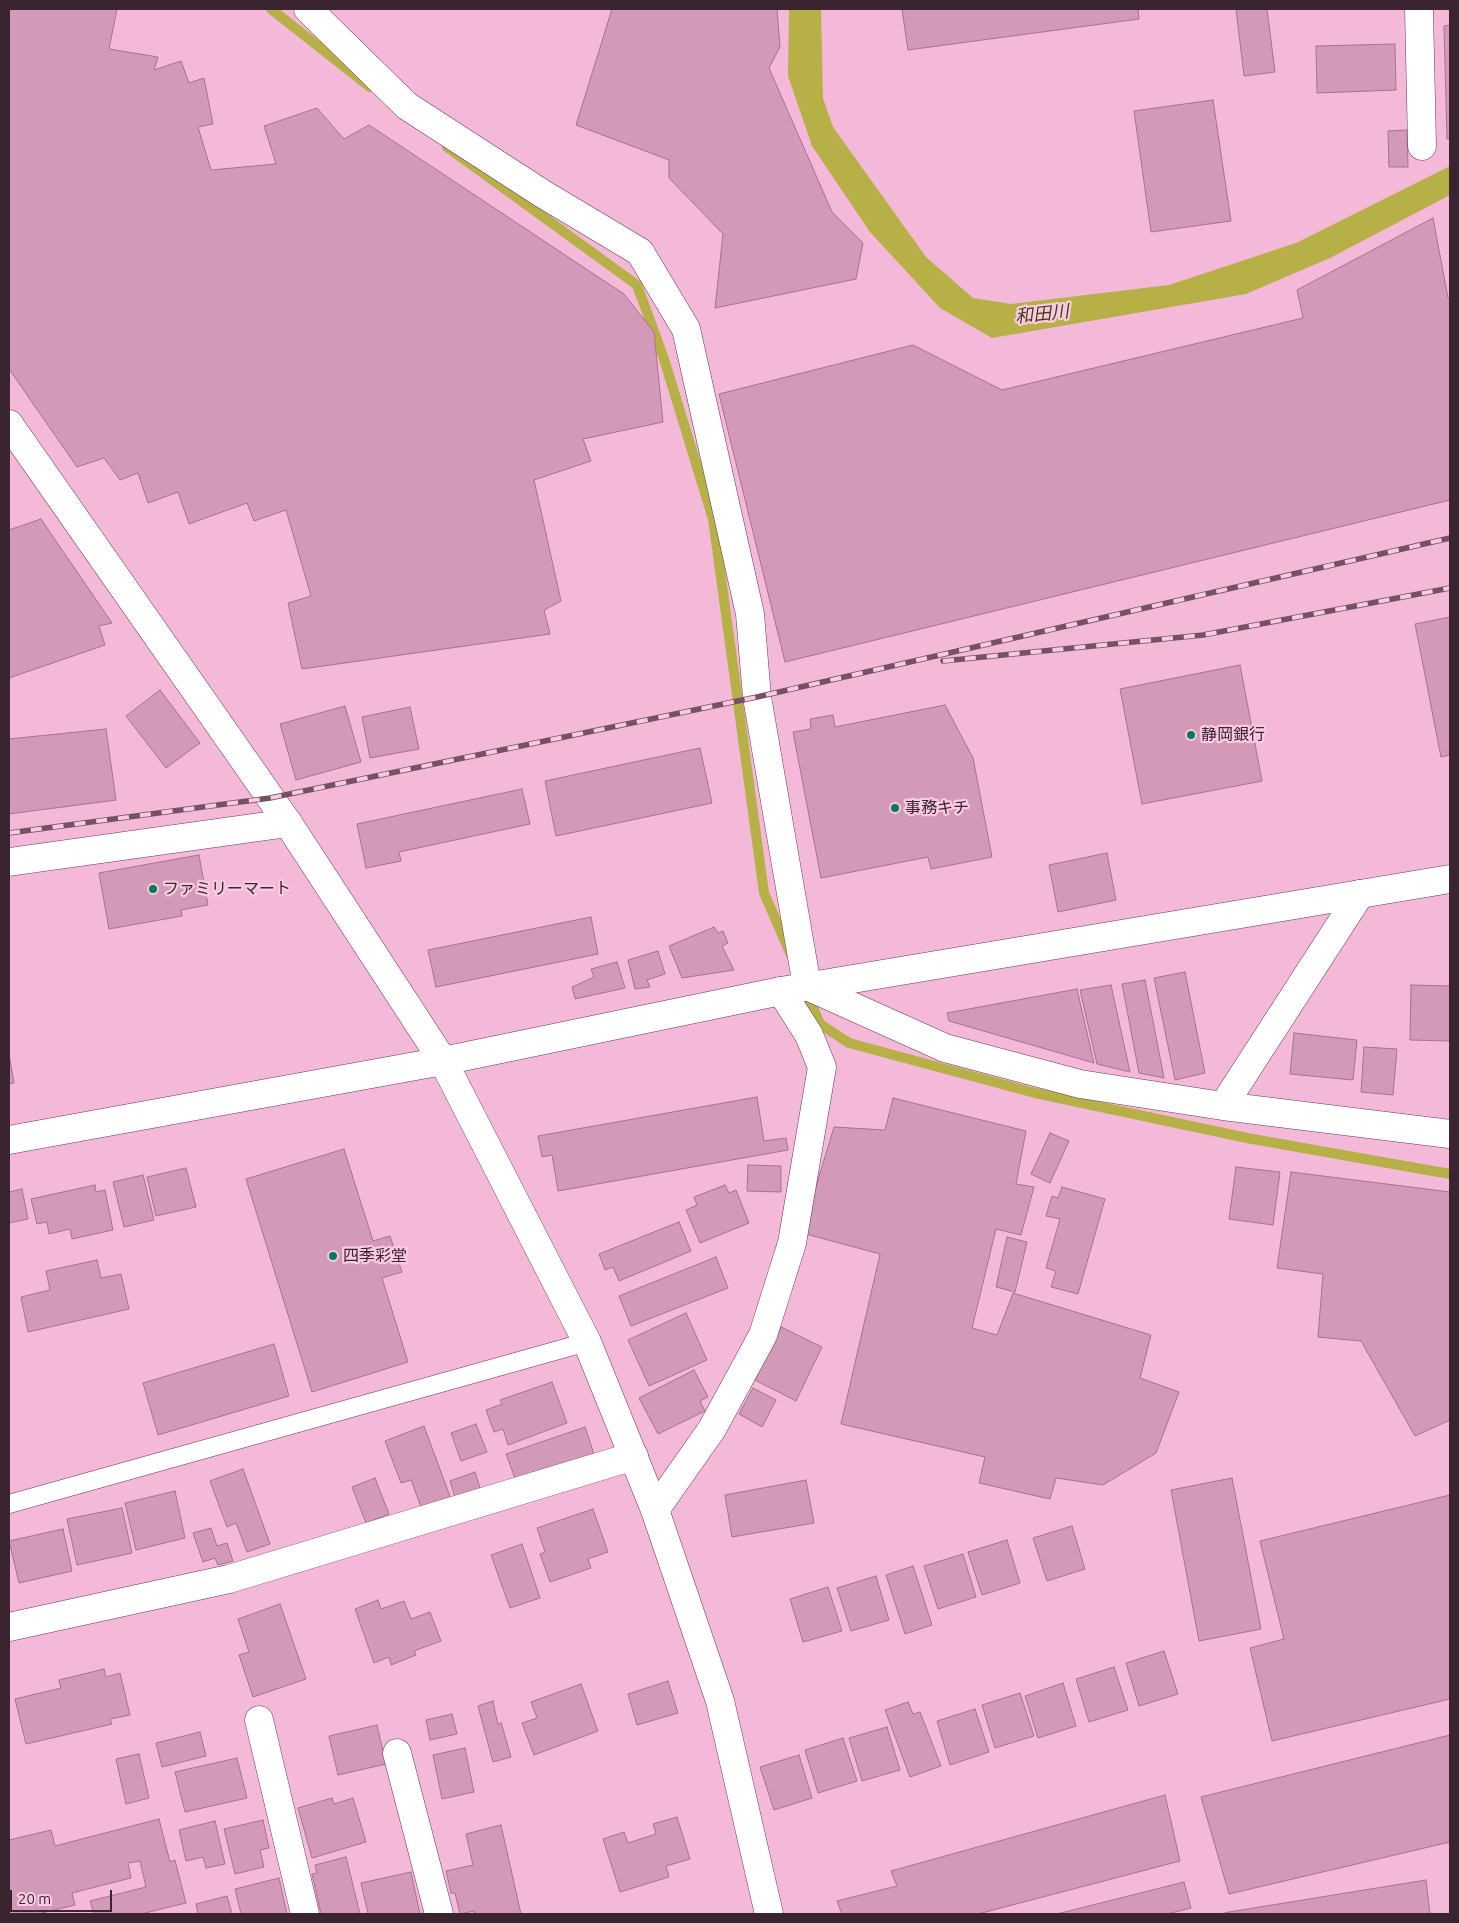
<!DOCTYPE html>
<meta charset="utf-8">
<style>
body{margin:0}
#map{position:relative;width:1459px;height:1923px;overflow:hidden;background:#f4b9d9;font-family:Ubuntu,sans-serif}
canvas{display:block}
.frame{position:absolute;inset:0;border:10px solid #3a2430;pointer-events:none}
.scale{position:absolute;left:10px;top:1890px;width:102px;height:22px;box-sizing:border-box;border:2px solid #3a2430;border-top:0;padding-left:6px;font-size:15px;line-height:18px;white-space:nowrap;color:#3a2430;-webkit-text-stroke:4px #facae3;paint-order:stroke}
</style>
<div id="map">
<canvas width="1459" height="1923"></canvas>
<div class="frame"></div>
<div class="scale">20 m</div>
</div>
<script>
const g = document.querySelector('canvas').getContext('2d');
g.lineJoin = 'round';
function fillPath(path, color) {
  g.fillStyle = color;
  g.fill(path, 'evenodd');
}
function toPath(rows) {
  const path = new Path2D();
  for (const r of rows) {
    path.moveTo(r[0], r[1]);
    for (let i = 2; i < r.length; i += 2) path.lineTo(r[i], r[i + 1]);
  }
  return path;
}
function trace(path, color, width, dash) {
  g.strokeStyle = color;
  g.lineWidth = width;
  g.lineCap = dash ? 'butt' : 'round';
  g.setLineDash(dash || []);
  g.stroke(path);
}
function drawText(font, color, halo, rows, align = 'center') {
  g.font = font + ' Ubuntu,"Noto Sans JP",sans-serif';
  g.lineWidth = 4.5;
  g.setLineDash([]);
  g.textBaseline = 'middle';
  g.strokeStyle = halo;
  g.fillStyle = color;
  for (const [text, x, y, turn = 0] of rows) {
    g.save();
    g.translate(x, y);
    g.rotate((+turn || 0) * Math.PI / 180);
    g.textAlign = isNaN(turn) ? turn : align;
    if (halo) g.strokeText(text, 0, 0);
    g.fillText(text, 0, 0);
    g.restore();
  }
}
fillPath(toPath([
 [789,9,821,9,823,98,833,127,926,257,973,298,1011,304,1169,285,1296,243,1450,166,1450,195,1330,258,1246,294,992,338,940,308,870,232,812,146,788,76]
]), '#b7b047');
trace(toPath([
 [271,9,370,87],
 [447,147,637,285,664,359,713,519,764,893,791,955],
 [806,991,820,1024,849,1043,1035,1093,1247,1138,1450,1174]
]), '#b7b047', 10);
const building = toPath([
 [9,9,117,9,109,49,158,57,154,70,181,61,189,83,204,78,213,124,198,127,211,170,276,164,264,126,317,108,344,139,369,125,624,294,654,332,663,422,583,439,591,461,534,480,561,601,544,610,550,634,302,669,288,603,311,596,286,510,254,521,247,503,189,524,178,492,148,503,138,473,120,480,104,458,77,467,9,369,9,9],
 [612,9,777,9,780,47,769,68,832,212,863,243,856,279,715,308,723,234,669,178,669,160,576,125,612,9],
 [902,9,1138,9,1139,19,908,50,902,9],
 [1236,9,1267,9,1275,72,1244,76,1236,9],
 [1450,25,1450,138,1447,139,1444,26,1450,25],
 [1395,44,1396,90,1317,93,1316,46,1395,44],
 [1213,100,1231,221,1151,232,1134,111,1213,100],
 [1407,130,1408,167,1389,167,1388,131,1407,130],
 [1433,218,1448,298,1450,298,1450,500,785,662,719,394,913,345,1002,390,1303,318,1297,290,1433,218],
 [41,519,112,623,99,626,105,645,9,678,9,530,41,519],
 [1450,617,1450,755,1441,757,1415,624,1450,617],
 [1240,665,1262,781,1142,804,1120,689,1240,665],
 [160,690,200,743,166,768,126,716,160,690],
 [945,705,973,758,992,857,931,869,928,857,821,878,793,732,811,729,810,719,833,715,835,727,945,705],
 [345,706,361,762,296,780,280,724,345,706],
 [410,707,419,749,370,758,362,717,410,707],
 [106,729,116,800,9,814,9,739,106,729],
 [700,748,712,803,556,836,545,781,700,748],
 [522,789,530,824,399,852,401,861,366,868,357,824,522,789],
 [1107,853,1116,900,1058,912,1049,865,1107,853],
 [199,855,208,905,181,910,182,916,109,929,99,873,199,855],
 [591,917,598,954,436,987,428,950,591,917],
 [714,927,718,933,723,931,728,943,722,946,734,970,682,978,669,946,714,927],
 [658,951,665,974,647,980,650,987,635,989,628,960,658,951],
 [617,962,625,988,575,999,572,987,594,977,591,969,617,962],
 [1185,972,1205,1073,1175,1080,1154,978,1185,972],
 [1145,980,1164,1078,1139,1073,1122,984,1145,980],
 [1111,985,1130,1072,1097,1064,1080,990,1111,985],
 [1411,985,1450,986,1450,1041,1410,1040,1411,985],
 [1077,989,1094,1063,949,1021,947,1013,1077,989],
 [1294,1033,1357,1040,1353,1080,1290,1074,1294,1033],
 [1364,1047,1397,1049,1393,1095,1361,1092,1364,1047],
 [9,1054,14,1083,9,1084,9,1054],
 [757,1097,764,1141,786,1138,788,1150,558,1191,552,1155,542,1157,538,1136,757,1097],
 [893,1098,1026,1131,1016,1184,1034,1187,1021,1235,996,1229,972,1328,997,1335,1013,1293,1151,1335,1140,1378,1179,1392,1156,1453,1103,1485,1056,1478,1050,1499,979,1483,985,1457,841,1424,880,1254,802,1233,834,1127,885,1130,893,1098],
 [1050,1133,1069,1141,1050,1183,1031,1174,1050,1133],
 [344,1149,373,1241,390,1236,402,1272,382,1278,408,1362,312,1392,246,1179,344,1149],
 [748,1165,781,1166,781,1192,747,1191,748,1165],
 [1236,1167,1280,1172,1273,1225,1229,1219,1236,1167],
 [186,1168,196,1207,156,1216,147,1177,186,1168],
 [1291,1172,1450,1192,1450,1420,1415,1436,1361,1341,1318,1337,1323,1274,1277,1268,1291,1172],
 [143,1175,154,1220,124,1227,113,1182,143,1175],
 [95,1185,96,1192,105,1190,113,1230,72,1239,70,1229,49,1234,47,1222,37,1224,31,1199,95,1185],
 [725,1185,729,1193,736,1190,749,1223,700,1243,686,1210,697,1205,694,1197,725,1185],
 [1062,1187,1105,1199,1078,1294,1051,1287,1056,1271,1046,1268,1060,1219,1046,1216,1052,1196,1058,1198,1062,1187],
 [22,1189,28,1219,9,1223,9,1192,22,1189],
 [679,1222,691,1251,619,1281,613,1267,605,1270,599,1254,679,1222],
 [1007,1237,1027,1242,1015,1292,996,1287,1007,1237],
 [716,1257,728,1288,631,1326,619,1296,716,1257],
 [97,1260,101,1278,121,1274,129,1309,28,1332,21,1297,50,1290,46,1271,97,1260],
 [686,1313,707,1360,649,1386,628,1340,686,1313],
 [781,1327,822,1347,796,1401,755,1380,781,1327],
 [274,1344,289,1396,158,1435,143,1383,274,1344],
 [694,1370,708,1397,700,1401,705,1411,658,1434,639,1398,694,1370],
 [552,1382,567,1423,508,1445,503,1429,494,1432,486,1410,502,1404,500,1400,552,1382],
 [753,1388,776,1400,762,1427,739,1414,753,1388],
 [476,1424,487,1452,461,1461,451,1433,476,1424],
 [424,1426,451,1499,422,1510,411,1480,401,1483,385,1441,424,1426],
 [585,1427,594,1454,516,1481,506,1454,585,1427],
 [243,1469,270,1544,247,1552,236,1523,227,1527,210,1481,243,1469],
 [475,1472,481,1491,456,1500,450,1481,475,1472],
 [375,1478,389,1514,366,1523,352,1487,375,1478],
 [1232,1478,1261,1629,1199,1641,1171,1490,1232,1478],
 [806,1480,814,1523,732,1537,725,1495,806,1480],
 [175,1491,185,1538,136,1550,125,1503,175,1491],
 [1450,1495,1450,1699,1272,1741,1250,1648,1284,1639,1260,1541,1450,1495],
 [122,1508,132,1553,77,1565,67,1519,122,1508],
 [593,1509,608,1552,588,1559,591,1568,550,1582,540,1554,545,1552,537,1528,593,1509],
 [1072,1526,1085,1569,1047,1581,1033,1538,1072,1526],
 [211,1528,217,1546,227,1543,233,1561,218,1565,215,1558,203,1562,193,1533,211,1528],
 [63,1529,72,1571,19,1583,9,1541,63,1529],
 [1007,1540,1020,1583,982,1595,968,1552,1007,1540],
 [522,1544,540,1598,510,1608,491,1555,522,1544],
 [963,1554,976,1597,938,1609,924,1566,963,1554],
 [913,1566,932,1625,905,1634,886,1575,913,1566],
 [876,1576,889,1620,851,1631,837,1588,876,1576],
 [828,1587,842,1631,803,1642,790,1599,828,1587],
 [378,1600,381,1609,404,1601,411,1619,430,1612,441,1641,414,1651,416,1655,391,1665,389,1657,374,1663,355,1609,378,1600],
 [280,1604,306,1679,253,1697,239,1655,249,1652,238,1619,280,1604],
 [1164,1651,1178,1694,1139,1706,1126,1663,1164,1651],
 [1114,1667,1128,1710,1089,1722,1076,1679,1114,1667],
 [104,1669,106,1677,120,1673,130,1715,110,1719,112,1724,26,1744,15,1699,61,1688,59,1680,104,1669],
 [668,1681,678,1713,637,1725,628,1694,668,1681],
 [1063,1683,1076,1726,1038,1738,1025,1696,1063,1683],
 [581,1684,598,1731,534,1755,522,1723,537,1718,531,1702,581,1684],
 [1020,1693,1034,1736,995,1748,982,1705,1020,1693],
 [493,1701,498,1725,501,1722,511,1757,493,1762,478,1706,493,1701],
 [908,1702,913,1714,920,1712,941,1766,910,1777,885,1710,908,1702],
 [975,1709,989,1752,950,1765,937,1721,975,1709],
 [452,1714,457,1734,430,1740,426,1720,452,1714],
 [377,1725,386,1764,338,1775,329,1736,377,1725],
 [887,1727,900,1770,862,1781,849,1738,887,1727],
 [200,1732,206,1756,162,1767,156,1743,200,1732],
 [1450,1735,1450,1842,1229,1894,1201,1797,1450,1735],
 [843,1738,857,1781,818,1793,805,1750,843,1738],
 [465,1748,474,1792,442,1799,433,1755,465,1748],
 [139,1754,149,1798,126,1804,116,1759,139,1754],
 [799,1755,812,1798,774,1810,760,1767,799,1755],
 [237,1758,247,1798,185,1812,175,1772,237,1758],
 [1165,1795,1180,1861,978,1914,842,1914,837,1901,897,1886,891,1871,1165,1795],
 [332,1798,334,1804,353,1798,366,1842,312,1858,298,1808,332,1798],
 [677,1817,690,1859,666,1866,669,1877,620,1892,603,1839,624,1832,628,1843,656,1834,653,1824,677,1817],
 [159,1819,170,1862,175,1860,186,1903,141,1914,94,1914,90,1901,146,1887,140,1861,128,1863,131,1878,72,1893,75,1905,38,1914,9,1914,9,1838,9,1840,51,1830,55,1846,159,1819],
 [263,1820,269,1848,260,1850,264,1867,235,1874,224,1829,263,1820],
 [215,1821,225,1864,206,1868,203,1857,186,1861,179,1830,215,1821],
 [501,1825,521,1914,475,1914,474,1911,460,1914,455,1893,451,1893,446,1871,473,1865,466,1834,501,1825],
 [346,1857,360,1914,321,1914,312,1874,317,1873,315,1865,346,1857],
 [411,1872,420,1914,368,1914,361,1883,411,1872],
 [279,1878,287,1914,241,1914,235,1889,279,1878],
 [1426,1880,1430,1914,1220,1914,1229,1912,1426,1880],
 [1184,1882,1191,1908,1167,1914,1057,1914,1184,1882],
 [227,1896,232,1914,198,1914,196,1904,227,1896]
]);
fillPath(building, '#d299b8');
trace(building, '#a7728f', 1);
const lane = toPath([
 [9,1504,587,1342]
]);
const street = toPath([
 [308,9,407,106,543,194,640,252,686,329,750,614,757,697,807,986,945,1048,1080,1084,1223,1106,1450,1134],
 [1419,9,1422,146],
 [9,862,288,823],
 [1223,1106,1360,894],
 [655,1510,712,1429,763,1335,792,1243,822,1067,809,1035,781,991],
 [9,1627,229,1579,634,1456],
 [259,1720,305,1914],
 [397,1753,439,1914]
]);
const secondary = toPath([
 [9,424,288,823,443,1061,587,1342,655,1510,720,1701,769,1914],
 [9,1140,443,1061,781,991,1450,879]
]);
trace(lane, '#683854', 19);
trace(street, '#683854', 29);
trace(secondary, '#683854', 29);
trace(lane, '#fff', 18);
trace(street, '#fff', 28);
trace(secondary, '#fff', 28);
const rail = toPath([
 [943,661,1203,635,1450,588],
 [9,833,270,798,757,697,1450,538]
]);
trace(rail, '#745264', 5.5);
trace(rail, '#facae3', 4, [11]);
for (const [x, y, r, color] of [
 [1191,735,5,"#007b59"],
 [895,808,5,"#007b59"],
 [153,889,5,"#007b59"],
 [333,1256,5,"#007b59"]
]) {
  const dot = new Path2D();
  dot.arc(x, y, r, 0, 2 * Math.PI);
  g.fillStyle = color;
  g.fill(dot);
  trace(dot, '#facae3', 2);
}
drawText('16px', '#3a2430', '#facae3', [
 ["静岡銀行",1201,735],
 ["事務キチ",905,808],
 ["ファミリーマート",163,889],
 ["四季彩堂",343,1256]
], 'left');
drawText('italic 18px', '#403d11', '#facae3', [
 ["和田川",1042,314,-6]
]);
</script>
